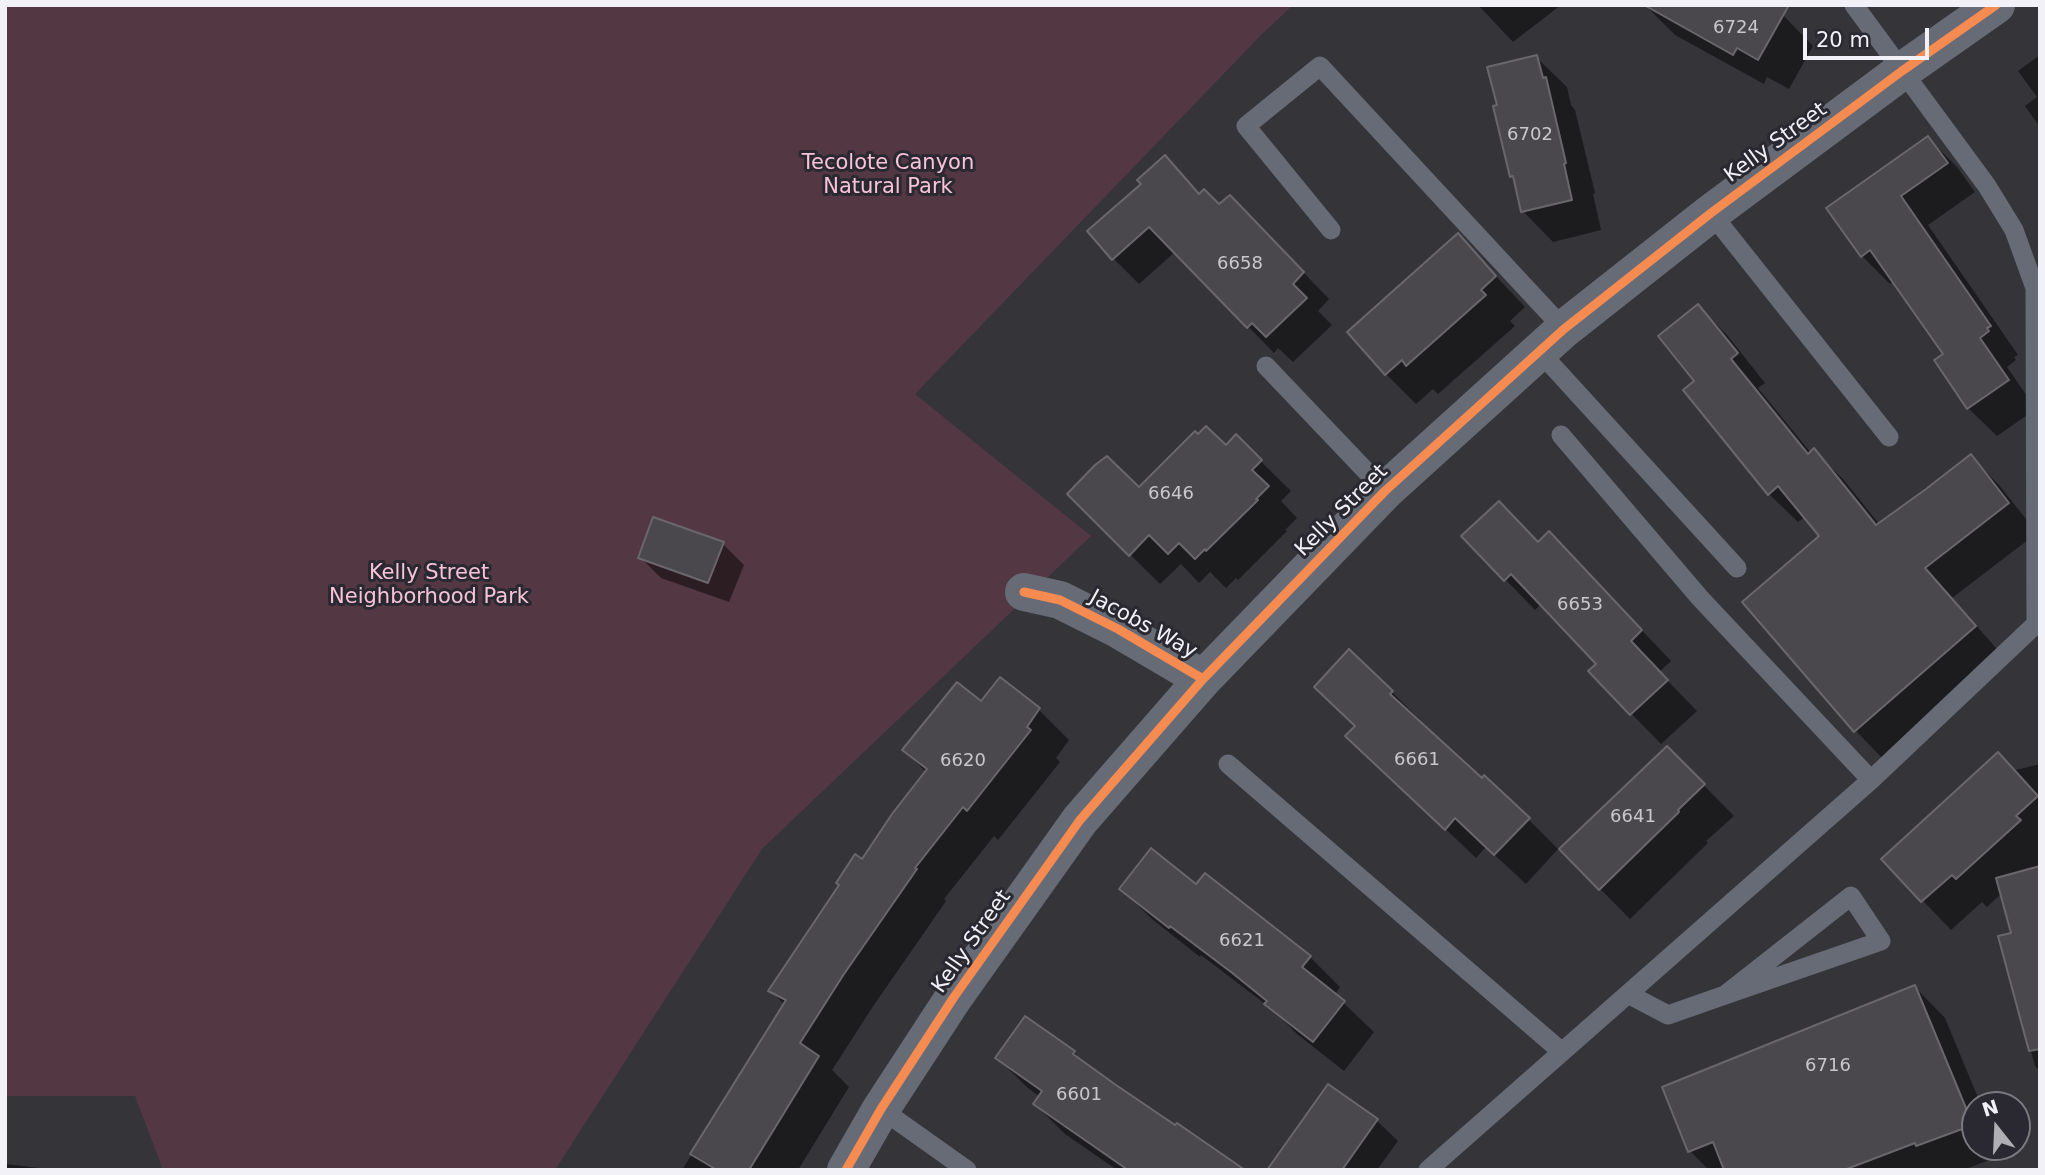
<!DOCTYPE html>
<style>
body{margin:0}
#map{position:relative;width:2045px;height:1175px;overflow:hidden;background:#353439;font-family:"DejaVu Sans",sans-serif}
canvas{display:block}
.frame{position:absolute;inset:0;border:7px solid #f2f1f7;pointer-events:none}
.north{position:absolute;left:1961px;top:1091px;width:70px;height:70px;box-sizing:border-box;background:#2a2831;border:2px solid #7a7880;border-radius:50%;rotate:342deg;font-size:19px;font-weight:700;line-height:28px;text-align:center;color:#f2f1f7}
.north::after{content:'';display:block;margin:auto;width:24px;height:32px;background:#b0afb4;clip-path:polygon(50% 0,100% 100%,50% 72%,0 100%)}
.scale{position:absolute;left:1803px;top:28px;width:126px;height:32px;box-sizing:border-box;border:4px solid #f2f1f7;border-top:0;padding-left:9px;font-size:21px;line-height:24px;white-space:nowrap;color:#f2f1f7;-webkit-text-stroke:5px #2a2831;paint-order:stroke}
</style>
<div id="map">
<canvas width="2045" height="1175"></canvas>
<div class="frame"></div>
<div class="north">N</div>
<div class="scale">20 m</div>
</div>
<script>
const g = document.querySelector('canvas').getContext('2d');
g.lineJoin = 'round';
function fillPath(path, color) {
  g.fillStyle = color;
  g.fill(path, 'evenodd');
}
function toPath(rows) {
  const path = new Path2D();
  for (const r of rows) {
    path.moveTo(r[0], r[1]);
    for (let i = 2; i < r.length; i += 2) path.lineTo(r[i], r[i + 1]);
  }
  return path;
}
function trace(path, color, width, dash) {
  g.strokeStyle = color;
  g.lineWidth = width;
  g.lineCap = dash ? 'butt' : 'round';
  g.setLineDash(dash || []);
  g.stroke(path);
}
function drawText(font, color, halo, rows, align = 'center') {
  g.font = font + ' "DejaVu Sans",sans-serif';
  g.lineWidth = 6;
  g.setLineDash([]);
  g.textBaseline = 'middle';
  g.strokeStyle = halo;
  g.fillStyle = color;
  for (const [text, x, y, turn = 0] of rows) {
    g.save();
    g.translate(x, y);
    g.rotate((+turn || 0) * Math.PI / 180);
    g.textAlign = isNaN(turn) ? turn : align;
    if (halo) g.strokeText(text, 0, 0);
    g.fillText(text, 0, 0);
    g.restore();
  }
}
fillPath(toPath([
 [5,5,1293,5,1262,34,915,394,1091,536,762,849,555,1170,163,1170,135,1096,5,1096]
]), '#533843');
fillPath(toPath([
 [1478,5,1561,5,1513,42],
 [1645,5,1783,15,1813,46,1789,89,1767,77,1764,84,1675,35],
 [2040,55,2040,127,2025,106,2037,97,2018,71],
 [1536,57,1567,87,1571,105,1575,110,1595,193,1593,194,1601,230,1553,242,1523,211,1515,180,1511,176,1499,107],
 [1928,138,1957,167,1975,192,1928,225,2018,355,2014,357,2016,360,2007,367,2036,409,1997,436,1968,408,1945,354,1894,281,1890,284,1862,256],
 [1165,158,1201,195,1219,206,1256,223,1329,299,1318,311,1332,325,1293,362,1278,348,1274,353,1175,252,1139,284,1113,258,1143,184],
 [1458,236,1525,307,1510,321,1515,326,1438,394,1433,389,1416,404,1386,374],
 [1698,306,1727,335,1765,383,1758,388,1811,453,1814,451,1843,479,1880,525,1970,456,1999,485,2037,533,1952,598,2003,656,1884,760,1856,731,1744,603,1821,536,1805,517,1798,522,1769,494,1697,381],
 [1236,437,1291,491,1281,501,1297,518,1285,530,1287,531,1238,580,1236,578,1226,588,1210,572,1199,583,1181,564,1160,584,1069,494,1139,489,1226,447],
 [723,544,744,565,729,602,661,578,640,557],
 [1538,544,1579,564,1671,661,1659,672,1697,711,1661,744,1591,672,1599,664,1541,604,1535,610,1505,579],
 [1000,680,1039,710,1069,740,1056,758,1060,762,998,840,994,836,944,899,946,901,874,1005,832,1070,849,1087,798,1170,682,1170,785,1005,770,990,926,772,904,750,982,703],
 [1392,692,1422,722,1420,724,1528,819,1558,849,1526,884,1486,847,1476,858,1348,736],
 [1667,748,1734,816,1706,841,1708,843,1630,919,1561,849],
 [1999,753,2016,770,2040,764,2040,1071,2035,1066,2000,938,2013,934,2002,893,1987,907,1982,902,1951,930,1883,859],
 [1196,886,1310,957,1340,987,1335,995,1374,1032,1344,1071,1297,1034,1273,1010,1201,955,1200,957,1152,919,1121,889],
 [1915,987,1945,1018,1981,1105,1975,1105,1975,1147,1998,1147,2002,1155,1963,1170,1709,1170,1690,1151],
 [1074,1052,1091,1070,1237,1170,1117,1170,1065,1134,1035,1104,1040,1097,1028,1088,997,1058],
 [1328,1086,1377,1121,1398,1141,1377,1170,1281,1170],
 [5,1164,57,1170,5,1170]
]), '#0007');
const building = toPath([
 [1644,5,1789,5,1758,60,1737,48,1733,55,1644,5],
 [1537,55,1543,78,1546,77,1566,163,1564,164,1572,200,1521,212,1513,176,1510,177,1493,106,1497,105,1487,67,1537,55],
 [1928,136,1948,163,1901,196,1991,326,1987,328,1989,331,1980,338,2009,380,1967,409,1934,360,1943,354,1870,250,1861,257,1826,208,1928,136],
 [1165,155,1199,194,1204,189,1219,204,1230,195,1304,272,1293,284,1307,298,1266,337,1252,323,1247,328,1149,227,1112,260,1087,231,1141,184,1137,180,1165,155],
 [1458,233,1496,276,1481,290,1486,295,1406,366,1402,360,1385,375,1347,332,1458,233],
 [1698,304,1738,353,1731,359,1808,454,1814,448,1876,525,1926,489,1971,454,2009,503,1925,568,1976,626,1854,732,1742,602,1819,536,1778,486,1768,495,1683,390,1694,381,1658,336,1698,304],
 [1206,426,1226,445,1236,434,1262,460,1252,470,1269,486,1256,499,1258,500,1206,551,1205,549,1195,559,1179,543,1168,554,1149,535,1129,556,1067,494,1095,465,1107,456,1139,487,1195,431,1198,434,1206,426],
 [1499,501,1538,542,1549,531,1642,630,1631,641,1668,680,1630,715,1588,671,1596,664,1511,574,1504,581,1461,536,1499,501],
 [653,517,724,542,708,583,638,558,653,517],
 [1349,649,1393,691,1390,694,1482,778,1484,775,1530,818,1494,855,1455,818,1445,830,1345,736,1355,726,1314,687,1349,649],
 [1000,677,1040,708,1027,727,1031,730,967,811,963,807,915,868,917,869,844,974,800,1043,819,1056,749,1170,717,1170,690,1154,786,1000,768,991,839,885,836,883,855,854,862,859,892,814,927,769,902,750,957,682,981,701,1000,677],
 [1667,746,1705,784,1678,810,1679,812,1599,890,1559,849,1667,746],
 [1998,752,2038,796,2016,816,2021,820,1956,879,1952,875,1921,902,1881,859,1998,752],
 [1151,848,1196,884,1205,873,1311,956,1302,967,1345,1001,1313,1042,1264,1004,1267,1001,1231,972,1170,926,1169,928,1119,889,1151,848],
 [2040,866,2040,1049,2029,1051,1998,936,2011,933,1996,878,2040,866],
 [1915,985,1973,1125,1916,1146,1915,1143,1844,1170,1724,1170,1713,1142,1688,1152,1662,1087,1915,985],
 [1025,1016,1075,1051,1073,1054,1116,1085,1175,1125,1177,1123,1245,1170,1128,1170,1033,1104,1042,1091,995,1058,1025,1016],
 [1328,1084,1378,1119,1342,1170,1267,1170,1328,1084]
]);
fillPath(building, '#4a484c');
trace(building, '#69676b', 2);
trace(toPath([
 [1854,5,1987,186,2014,230,2035,288,2036,624],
 [1711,213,1889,437],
 [1331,230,1246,126,1320,66,1564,329],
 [1538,350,1737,568],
 [1266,366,1385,491],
 [1561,435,1700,598,1871,780],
 [1228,764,1562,1052],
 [1628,994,1668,1015,1725,995,1881,941,1851,896,1725,995],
 [881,1109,967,1170],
 [1428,1170,1871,780,2036,624,2040,626]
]), '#676b76', 19);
trace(toPath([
 [1024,592,1060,600,1118,629,1203,679],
 [846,1170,881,1109,954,997,1080,820,1203,679,1385,491,1564,329,1711,213,1902,71,1996,5]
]), '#676b76', 38);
trace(toPath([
 [1024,592,1060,600,1118,629,1203,679],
 [846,1170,881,1109,954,997,1080,820,1203,679,1385,491,1564,329,1711,213,1902,71,1996,5]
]), '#f68b52', 9);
drawText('18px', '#c8c7cc', null, [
 ["6724",1736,28],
 ["6702",1530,135],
 ["6658",1240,264],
 ["6646",1171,494],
 ["6653",1580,605],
 ["6661",1417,760],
 ["6620",963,761],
 ["6641",1633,817],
 ["6621",1242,941],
 ["6716",1828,1066],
 ["6601",1079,1095]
]);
drawText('21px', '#f2f1f7', '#2a2831', [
 ["Kelly Street",1776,143,-36],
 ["Kelly Street",1342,511,-45],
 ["Jacobs Way",1143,625,29],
 ["Kelly Street",972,942,-55]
]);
drawText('21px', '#f7c3d6', '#2a2831', [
 ["Tecolote Canyon",888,164],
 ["Natural Park",888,188],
 ["Kelly Street",429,574],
 ["Neighborhood Park",429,598]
]);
</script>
